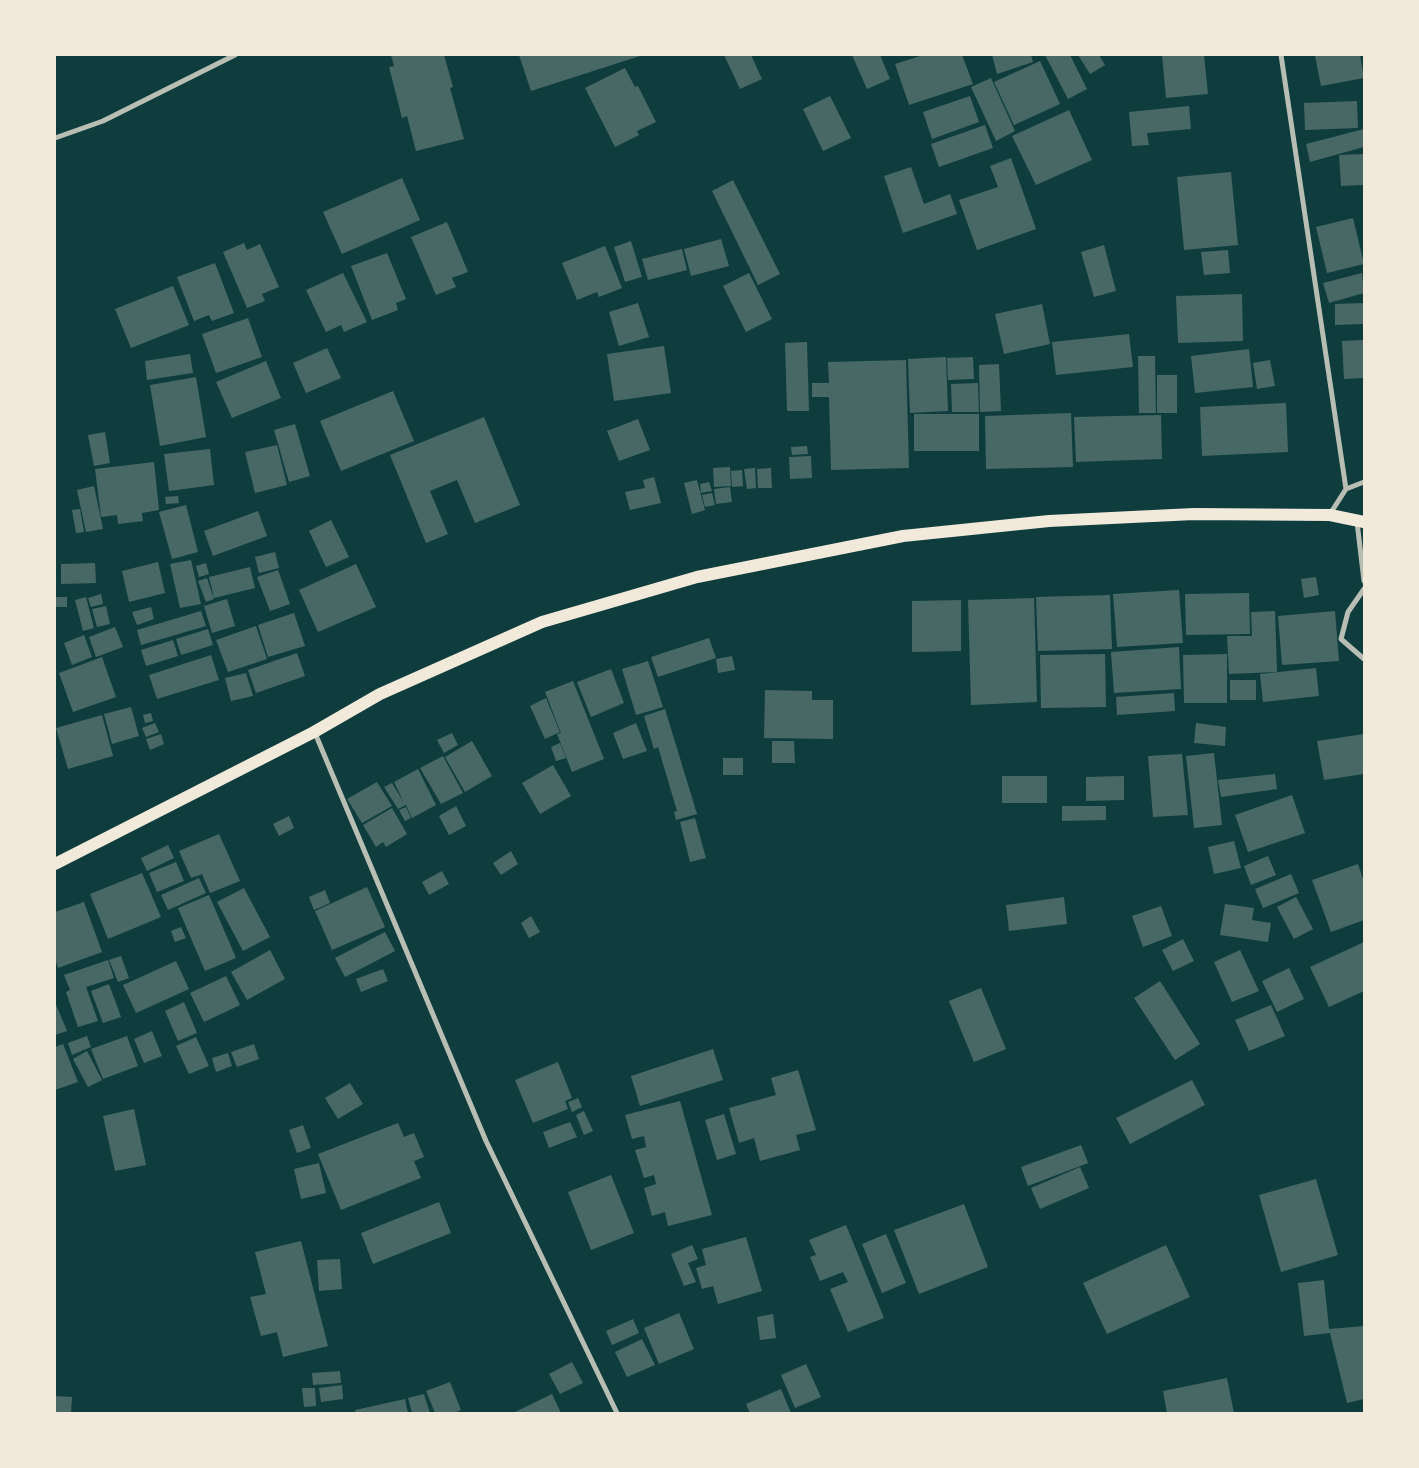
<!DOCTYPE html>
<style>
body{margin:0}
#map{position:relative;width:1419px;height:1468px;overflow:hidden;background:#0f3d3e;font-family:"Noto Sans",sans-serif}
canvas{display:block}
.frame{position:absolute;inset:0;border:56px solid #f1e9da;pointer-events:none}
</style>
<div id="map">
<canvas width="1419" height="1468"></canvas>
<div class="frame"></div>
</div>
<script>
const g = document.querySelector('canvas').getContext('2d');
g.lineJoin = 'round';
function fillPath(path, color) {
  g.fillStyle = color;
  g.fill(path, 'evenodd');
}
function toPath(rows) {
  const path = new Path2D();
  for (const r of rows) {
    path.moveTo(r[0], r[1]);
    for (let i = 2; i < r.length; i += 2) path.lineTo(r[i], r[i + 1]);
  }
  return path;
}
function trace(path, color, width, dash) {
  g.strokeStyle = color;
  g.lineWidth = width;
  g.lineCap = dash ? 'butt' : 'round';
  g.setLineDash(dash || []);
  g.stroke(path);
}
fillPath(toPath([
 [391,55,444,55,453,87,450,88,464,139,416,151,407,116,402,118,389,67,394,66],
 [519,55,643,55,531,91],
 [724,55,751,55,762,79,740,89],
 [852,55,880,55,890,79,867,89],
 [923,55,962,55,973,84,909,105,895,64],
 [992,55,1031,55,1033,62,997,74],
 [1045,55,1070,55,1087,89,1068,99],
 [1078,55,1099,55,1105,65,1090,74],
 [1162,55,1204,55,1208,94,1166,98],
 [1319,55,1360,55,1364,78,1321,86,1315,56],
 [1040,61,1060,104,1014,125,994,82],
 [625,68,635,87,638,86,656,122,637,131,639,135,615,147,585,88],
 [991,78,1015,131,996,141,971,87],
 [830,96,851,138,823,151,803,109],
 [970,96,979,122,932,139,923,112],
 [1357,101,1358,128,1305,130,1304,103],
 [1189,106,1191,129,1147,133,1149,145,1132,146,1129,112],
 [1069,110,1092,160,1036,185,1012,136],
 [985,125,993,148,939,167,931,144],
 [1364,129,1364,147,1310,162,1306,144],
 [1364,154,1364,185,1341,186,1339,155],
 [1011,158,1036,229,977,250,959,200,998,187,990,166],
 [911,167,924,204,950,194,957,214,903,233,884,176],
 [1231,172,1238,245,1184,250,1177,177],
 [402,178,420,220,342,254,323,212],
 [733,180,780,274,758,285,712,191],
 [1353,218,1364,264,1327,273,1316,227],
 [447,222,468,272,452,278,456,287,436,295,411,237],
 [721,239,729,266,691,276,684,249],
 [631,241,642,277,625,282,614,247],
 [244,243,247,250,260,244,279,287,262,294,265,301,247,308,223,252],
 [1104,245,1116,291,1094,297,1081,252],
 [605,246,622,288,599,297,597,292,577,300,562,263],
 [682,249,687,270,648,280,642,259],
 [1228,250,1230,273,1204,275,1201,252],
 [387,253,406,299,396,303,398,310,372,320,351,266],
 [215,263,234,313,212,321,209,315,194,321,177,277],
 [343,273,367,322,344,332,341,325,326,332,306,290],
 [749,273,772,319,746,332,723,286],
 [1362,273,1364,293,1329,303,1323,283],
 [173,286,189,325,131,348,115,309],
 [1242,294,1243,341,1178,343,1176,296],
 [638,303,649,337,619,346,609,312],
 [1364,303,1364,324,1335,325,1335,304],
 [1042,304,1050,344,1004,354,995,314],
 [248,318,262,357,216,373,202,334],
 [1129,334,1133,367,1056,375,1052,342],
 [1364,340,1364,378,1344,379,1342,341],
 [807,342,809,411,787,411,785,343],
 [664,346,671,393,614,401,607,354],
 [327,348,341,378,306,393,293,363],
 [1249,349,1253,387,1195,393,1191,356],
 [190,354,193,373,147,380,145,361],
 [1138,356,1155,356,1156,413,1139,413],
 [946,357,948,411,910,413,908,359],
 [973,357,974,379,948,380,947,358],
 [906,360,909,468,831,470,829,397,812,397,812,383,829,383,828,362],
 [1270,360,1275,386,1257,389,1253,363],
 [266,361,281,398,232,418,216,382],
 [999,364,1001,411,980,412,979,365],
 [1157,375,1177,375,1177,413,1157,413],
 [196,377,206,437,160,446,150,385],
 [978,383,979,412,952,412,951,384],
 [393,391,414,441,341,471,320,421],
 [1286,403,1288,452,1202,456,1200,407],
 [1071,413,1073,467,986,469,985,416],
 [914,414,979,414,979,451,914,451],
 [1161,415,1162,459,1076,462,1074,417],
 [484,417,520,505,475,523,457,480,430,491,448,534,426,543,390,455],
 [638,419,650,450,619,461,607,431],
 [295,424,310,476,289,482,274,430],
 [105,432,110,463,94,466,88,435],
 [277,445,287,485,255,493,245,452],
 [807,446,808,454,792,455,791,447],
 [210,449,214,485,169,491,164,454],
 [811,456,812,478,790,479,789,457],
 [154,462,159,510,142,513,143,521,118,524,117,515,101,517,95,469],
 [730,467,731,486,714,487,713,468],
 [755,468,756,488,747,489,744,469],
 [771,468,772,488,758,488,757,469],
 [742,470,743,486,732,487,731,471],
 [654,477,661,503,630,510,625,492,645,488,643,480],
 [697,480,705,510,692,514,684,483],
 [709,482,712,491,701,493,700,484],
 [94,486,103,529,86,532,77,490],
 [730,487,732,502,716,504,714,489],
 [712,493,715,505,705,507,702,495],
 [178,496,179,503,166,504,165,497],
 [186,505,198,552,172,559,159,512],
 [80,509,84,532,76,533,72,510],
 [258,511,267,536,213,556,204,531],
 [331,520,349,557,326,567,309,531],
 [275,552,279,568,259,573,255,557],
 [191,560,201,604,180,608,170,564],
 [158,562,165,593,129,602,122,571],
 [95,563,96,583,61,584,61,564],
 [206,563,209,574,199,577,196,566],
 [356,564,376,607,318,632,299,590],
 [250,567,255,588,214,598,209,577],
 [278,570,290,604,270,611,257,577],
 [1316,577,1319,595,1304,598,1301,579],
 [207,578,214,599,206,602,198,581],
 [1179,590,1183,643,1117,647,1113,594],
 [1249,593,1250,634,1186,635,1185,594],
 [101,594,103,604,91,607,88,598],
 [1110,595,1112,649,1038,651,1036,597],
 [55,597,67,597,67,607,55,607],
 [86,597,94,628,83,631,75,600],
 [1034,598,1037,702,971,705,968,600],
 [227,599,235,626,212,633,204,606],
 [961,600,961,651,912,652,912,601],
 [106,606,110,624,97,627,92,609],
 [151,607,154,619,137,625,132,612],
 [201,611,206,626,141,645,137,630],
 [1275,611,1277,672,1229,674,1227,636,1252,636,1251,612],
 [1335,611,1339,661,1282,665,1278,616],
 [294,613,305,646,268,657,258,625],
 [256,626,267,659,228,672,216,640],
 [115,627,123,647,96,657,89,637],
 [208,629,213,645,181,655,176,639],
 [84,635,92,657,72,665,64,643],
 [709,638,716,658,658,677,651,657],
 [173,640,178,656,146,666,141,650],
 [1179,647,1181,689,1114,693,1111,652],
 [297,653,305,676,256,693,248,670],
 [1105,654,1106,707,1041,708,1040,655],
 [1227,654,1227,703,1184,703,1183,655],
 [211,655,219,680,157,699,149,675],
 [732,656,735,670,718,673,716,659],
 [102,657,116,697,73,712,59,673],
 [648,661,663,707,636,715,622,669],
 [1316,668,1319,696,1263,702,1260,674],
 [611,669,624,703,591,717,577,682],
 [246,673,253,696,231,701,225,678],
 [1230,680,1256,680,1256,700,1230,700],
 [573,681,604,759,572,772,557,734,561,733,545,692],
 [765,690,812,691,812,700,833,700,833,739,764,738],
 [1174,693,1175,711,1117,715,1116,697],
 [546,698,560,732,545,739,530,706],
 [131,707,139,736,112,744,104,714],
 [665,709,697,814,676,820,674,812,677,811,658,747,654,749,644,716],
 [151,713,153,721,145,723,143,715],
 [102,715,113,756,68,769,56,728],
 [155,723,159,732,146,737,142,728],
 [636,723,647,751,623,759,613,733],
 [1196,723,1226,727,1225,746,1194,743],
 [452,733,458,745,444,753,437,740],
 [161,734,164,744,150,750,146,739],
 [1364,734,1364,774,1324,780,1317,741],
 [472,741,492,776,465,792,445,757],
 [772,741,794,741,795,763,772,763],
 [560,743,566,758,556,761,551,747],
 [1214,753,1222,825,1194,828,1186,756],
 [1182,754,1188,815,1153,817,1148,756],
 [443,756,463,793,441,804,420,768],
 [723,758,743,758,743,775,723,775],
 [553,765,571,796,540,814,522,783],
 [418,769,436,805,412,818,406,805,398,809,384,787,392,783,404,803,394,782],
 [1275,774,1277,789,1221,797,1218,780],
 [1002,776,1047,776,1047,803,1002,803],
 [1124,776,1124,800,1086,801,1086,777],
 [377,782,392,806,362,823,347,799],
 [1292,795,1305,833,1248,852,1235,815],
 [456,806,466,826,449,835,439,816],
 [1062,806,1106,806,1106,820,1062,821],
 [406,807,411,818,405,821,399,810],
 [392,808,407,834,386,847,383,842,376,847,363,825],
 [289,816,294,828,279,836,273,824],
 [695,818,706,858,690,862,680,822],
 [219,834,240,881,210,893,202,874,191,878,179,851],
 [1234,841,1241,868,1214,874,1208,847],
 [168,845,174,858,147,871,141,858],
 [511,851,518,864,501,875,493,863],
 [1268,856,1276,875,1251,885,1244,866],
 [176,862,184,881,157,892,149,873],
 [1358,864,1364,882,1364,920,1331,932,1312,880],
 [442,871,449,884,429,895,422,882],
 [142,873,161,917,108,939,90,894],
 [1291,874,1299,893,1263,908,1255,889],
 [199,878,206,893,168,910,161,895],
 [367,887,385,927,332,950,315,911],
 [244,888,270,937,243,951,217,902],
 [325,890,330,903,314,910,309,897],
 [209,895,236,958,205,971,178,908],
 [1064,897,1067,924,1009,931,1006,905],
 [1296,897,1313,929,1294,939,1277,907],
 [84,902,102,952,58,968,55,959,55,912],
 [1225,904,1254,908,1252,920,1271,923,1268,942,1220,935],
 [1161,906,1172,936,1143,947,1132,916],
 [531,916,540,932,529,938,521,923],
 [181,927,186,938,175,942,171,931],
 [385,932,395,951,345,977,335,958],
 [1183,939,1194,961,1173,971,1162,950],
 [1364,942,1364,991,1329,1007,1310,967],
 [270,950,285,979,247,1000,231,972],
 [1240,950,1259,991,1232,1002,1214,962],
 [121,956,129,978,118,982,109,960],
 [108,960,114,978,86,987,98,1021,78,1027,66,992,70,990,64,975],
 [176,961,189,989,136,1013,123,985],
 [1289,968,1304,999,1277,1012,1262,981],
 [383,969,388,981,361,992,356,979],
 [226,976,240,1005,204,1022,190,993],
 [1160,981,1200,1044,1175,1060,1134,998],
 [109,984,121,1017,103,1023,91,991],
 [981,988,1006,1049,974,1062,949,1001],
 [55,1002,67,1031,55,1035],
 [184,1002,197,1033,178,1041,165,1011],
 [1271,1005,1285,1036,1249,1051,1235,1020],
 [152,1031,162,1056,144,1063,134,1039],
 [87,1036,91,1047,72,1055,68,1043],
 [127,1036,138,1066,103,1079,91,1049],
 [196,1037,209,1066,189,1074,176,1046],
 [63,1044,78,1082,55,1090,55,1047],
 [254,1044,259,1059,237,1067,231,1052],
 [713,1049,723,1080,640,1106,631,1076],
 [87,1051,102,1080,88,1087,73,1059],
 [228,1053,232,1066,216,1072,212,1058],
 [558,1062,572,1098,565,1101,568,1109,533,1123,515,1080],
 [798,1070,816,1130,796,1135,800,1150,760,1161,754,1138,739,1143,729,1108,776,1095,771,1078],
 [1192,1080,1205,1105,1130,1144,1116,1118],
 [350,1083,363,1104,338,1119,325,1098],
 [578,1098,582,1107,572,1112,568,1102],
 [680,1101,712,1215,668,1226,665,1212,652,1216,644,1188,656,1184,654,1175,644,1178,635,1150,646,1147,644,1136,632,1139,625,1115],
 [134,1109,146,1165,115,1171,103,1116],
 [584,1111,593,1131,584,1135,576,1115],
 [724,1114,736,1154,717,1160,705,1120],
 [570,1122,577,1137,549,1148,543,1132],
 [398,1123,404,1137,414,1133,424,1157,414,1161,421,1178,341,1210,318,1154],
 [303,1125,311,1148,297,1153,289,1130],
 [1081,1145,1088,1163,1028,1186,1021,1167],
 [319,1163,326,1193,301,1199,294,1169],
 [1080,1167,1089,1188,1040,1209,1031,1188],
 [611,1175,634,1233,591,1250,568,1192],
 [1316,1179,1338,1255,1281,1272,1259,1195],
 [439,1202,451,1233,373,1264,361,1233],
 [964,1204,988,1267,919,1294,894,1230],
 [846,1225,884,1318,848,1332,830,1289,848,1282,843,1272,820,1281,810,1257,816,1255,809,1240],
 [886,1234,906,1283,882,1293,862,1244],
 [746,1237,762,1291,718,1304,713,1286,702,1289,696,1268,706,1265,702,1249],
 [301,1241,328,1346,283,1357,277,1332,261,1336,250,1297,266,1294,255,1252],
 [692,1245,698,1259,688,1263,696,1282,684,1286,671,1254],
 [1166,1245,1190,1297,1107,1334,1083,1283],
 [340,1259,342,1289,319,1291,317,1260],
 [1324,1280,1329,1329,1364,1326,1364,1399,1347,1403,1330,1333,1304,1336,1298,1283],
 [679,1313,694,1349,659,1364,644,1328],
 [773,1314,776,1338,760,1340,757,1317],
 [633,1319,639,1333,612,1345,606,1331],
 [642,1339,655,1365,627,1377,615,1352],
 [572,1362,583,1383,560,1394,549,1374],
 [806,1364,821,1397,795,1408,781,1375],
 [340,1371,341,1383,313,1385,312,1373],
 [1227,1378,1234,1413,1167,1413,1163,1391],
 [450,1382,461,1410,454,1413,435,1413,426,1391],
 [342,1385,343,1399,321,1402,319,1388],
 [302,1388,315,1388,316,1406,304,1407],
 [781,1389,791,1413,750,1413,746,1404],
 [424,1394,430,1413,412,1413,408,1398],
 [552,1394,561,1413,513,1413],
 [55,1396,72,1397,71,1413,55,1413],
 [405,1399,408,1413,356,1413,355,1410]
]), '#486865');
trace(toPath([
 [1281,55,1346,489],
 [55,138,103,121,235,55],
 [1330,514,1346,489,1364,482],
 [1357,522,1364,581],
 [1364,589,1348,612,1341,639,1364,659],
 [315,733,486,1141,617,1413]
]), '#b8beb3', 5);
trace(toPath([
 [55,864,314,732,380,694,542,622,697,577,903,536,1049,521,1194,514,1330,515,1364,522]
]), '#f1e9da', 12);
</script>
